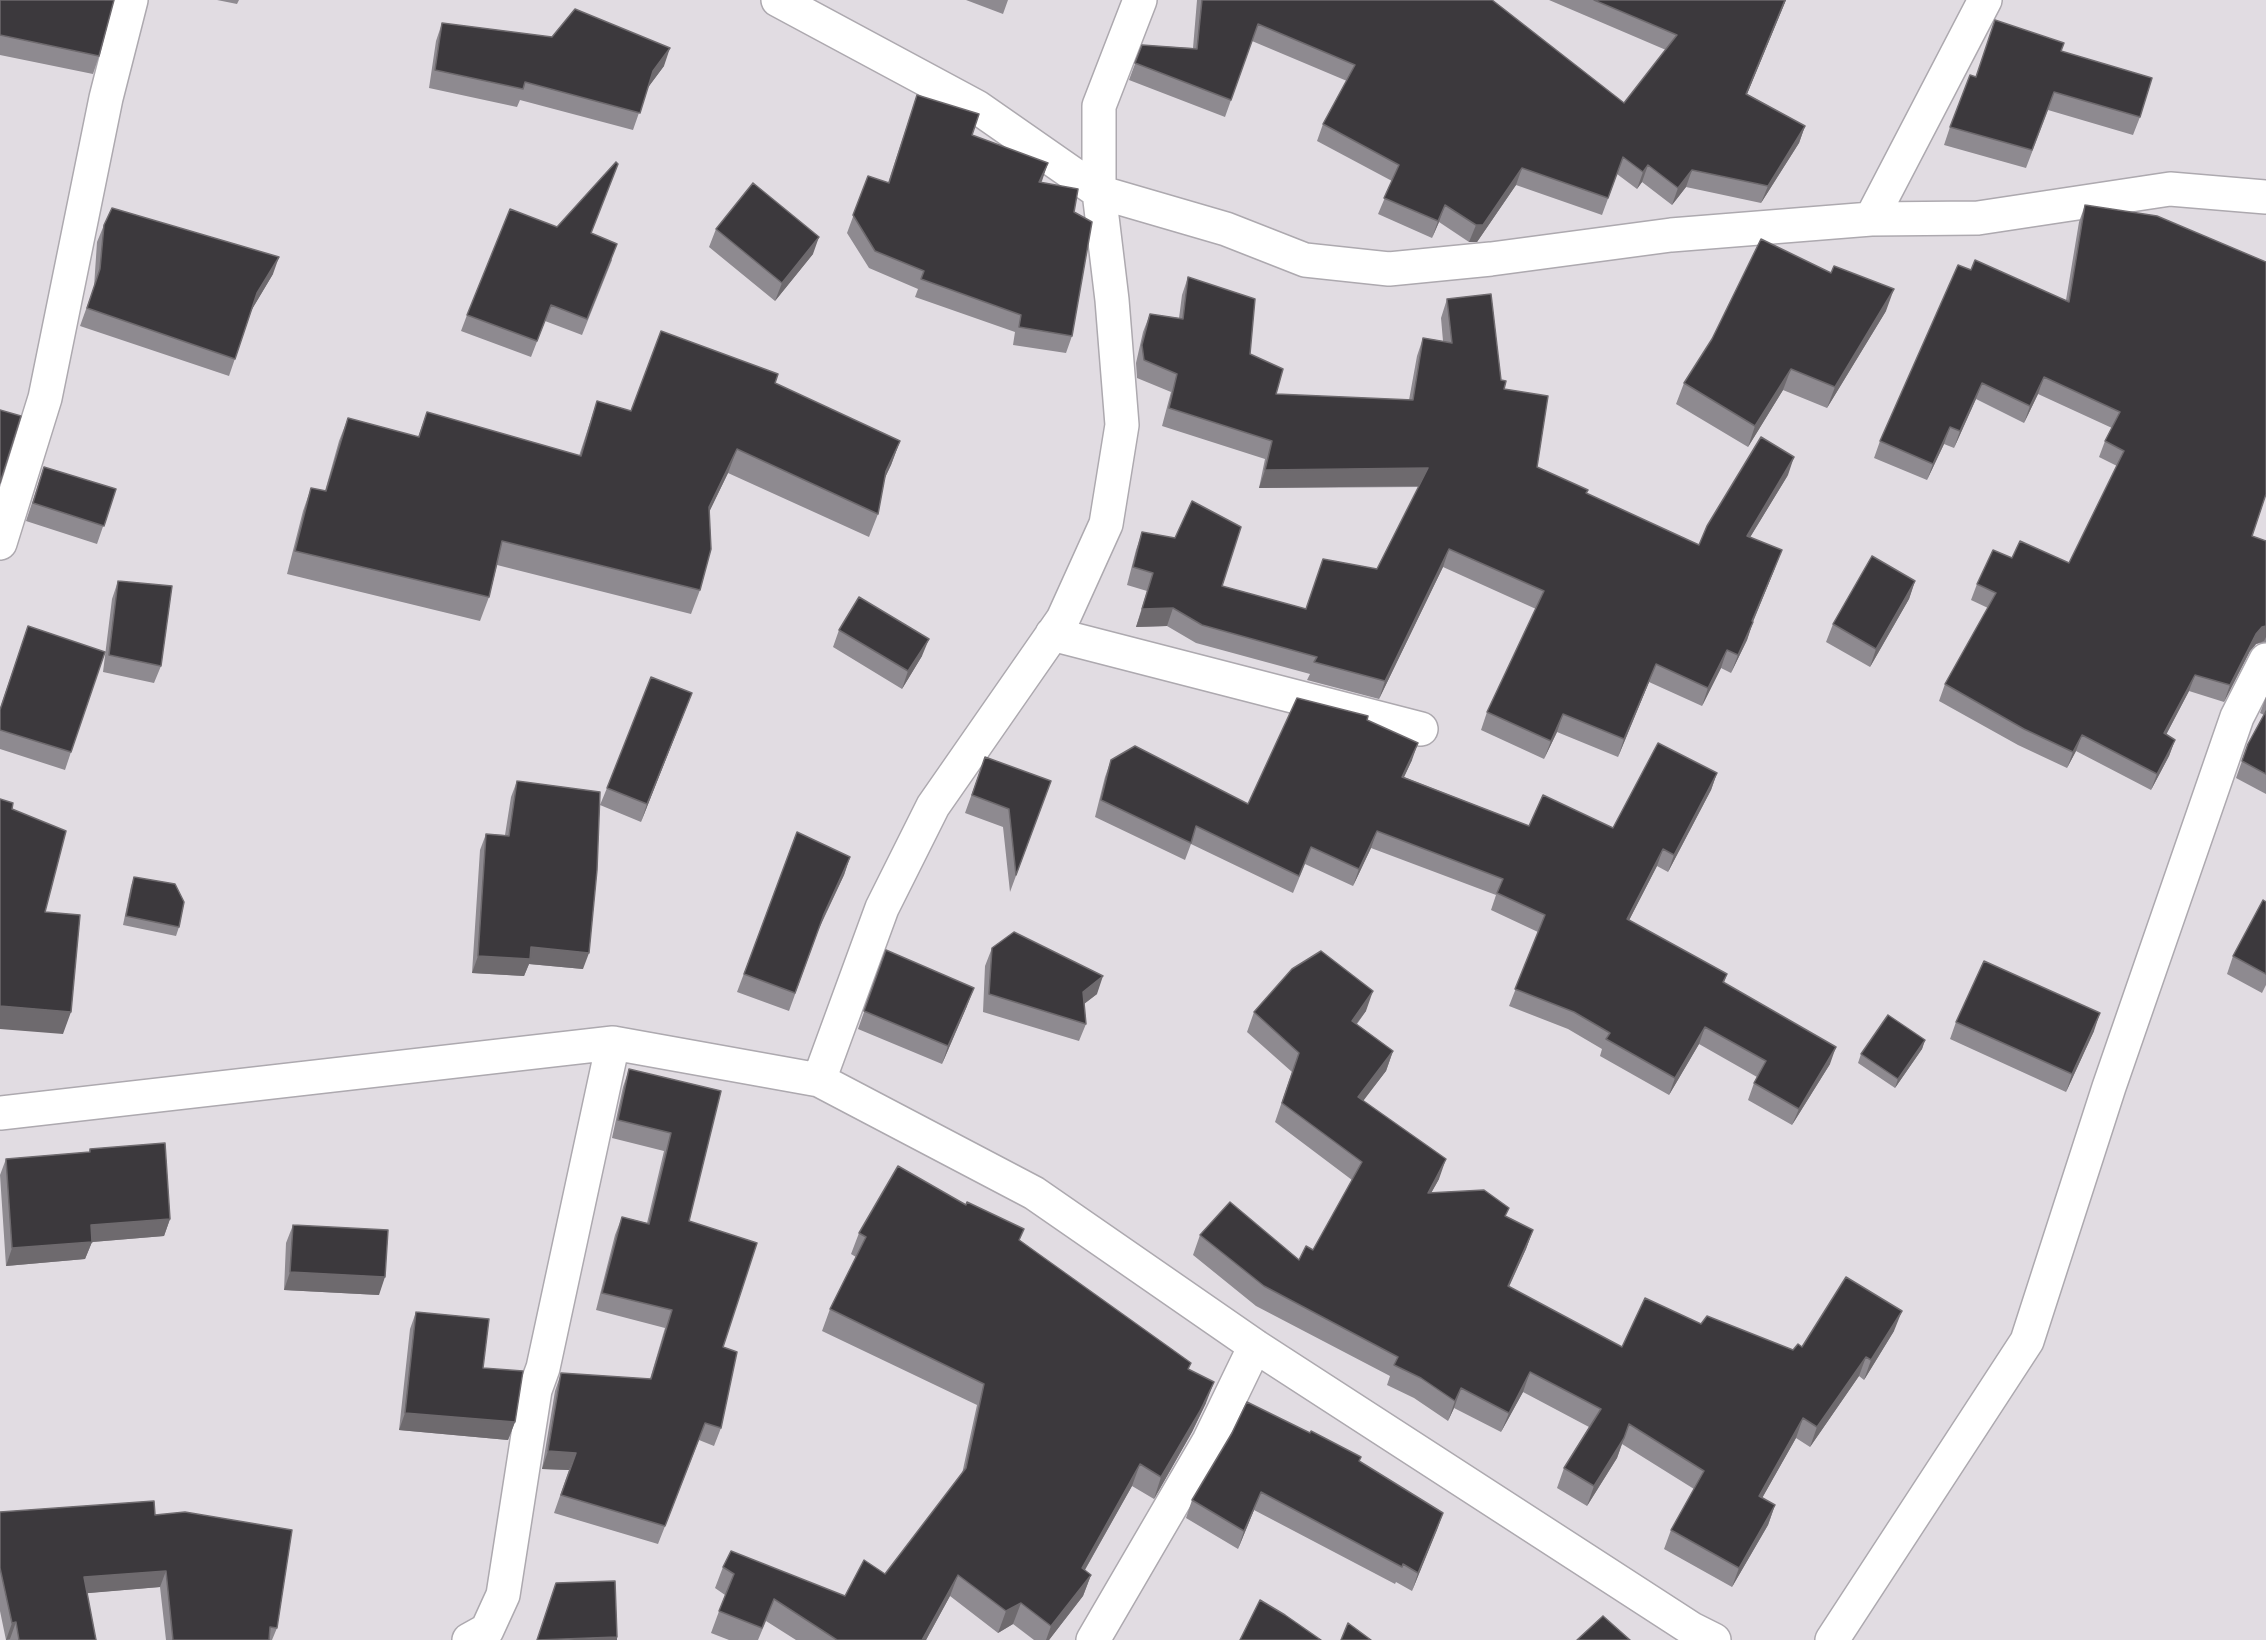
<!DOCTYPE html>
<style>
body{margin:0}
canvas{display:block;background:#e1dce2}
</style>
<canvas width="2266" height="1640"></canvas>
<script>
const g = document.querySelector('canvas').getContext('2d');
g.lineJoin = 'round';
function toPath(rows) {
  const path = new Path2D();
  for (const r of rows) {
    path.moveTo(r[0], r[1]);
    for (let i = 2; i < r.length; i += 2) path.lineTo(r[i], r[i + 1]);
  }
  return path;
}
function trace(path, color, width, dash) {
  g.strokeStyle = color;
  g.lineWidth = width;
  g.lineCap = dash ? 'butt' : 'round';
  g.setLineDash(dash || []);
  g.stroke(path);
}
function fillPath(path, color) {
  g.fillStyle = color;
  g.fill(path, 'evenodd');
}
const minor = toPath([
 [778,0,977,107,1099,192,1226,229,1305,260,1389,269,1491,259,1671,235,1871,219,1978,218,2170,189,2266,197],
 [1871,219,1985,0],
 [0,543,45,398,106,98,131,0],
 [1052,634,1421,729],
 [819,1080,882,908,933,806,1063,619,1106,524,1122,425,1112,300,1099,192,1099,106,1140,0],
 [0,1113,613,1043,819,1080,1034,1193,1255,1346,1692,1629,1714,1640],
 [469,1640,487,1630,503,1595,535,1390,543,1368,613,1043],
 [1093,1640,1209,1441,1255,1346],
 [1832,1640,2027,1341,2109,1087,2237,717,2266,660]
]);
trace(minor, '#ada9af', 36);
trace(minor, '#fff', 33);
fillPath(toPath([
 [0,0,99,56,93,74,0,55],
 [217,0,239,0,237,4],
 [966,0,1008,0,1003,14],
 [1197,0,1492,0,1624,103,1666,50,1549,0,1786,0,1747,94,1805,126,1799,143,1761,203,1686,187,1672,205,1642,182,1637,189,1617,174,1602,215,1516,185,1477,242,1469,242,1439,222,1432,238,1378,214,1392,181,1317,141,1323,124,1347,81,1252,41,1225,117,1129,80,1142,45,1193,48],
 [1995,20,2061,51,2140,117,2133,135,2048,110,2026,168,1944,145,1950,127,1976,77],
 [442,23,664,66,648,87,633,130,520,100,517,107,429,88,436,41],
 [917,95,972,135,1041,182,1074,212,1072,336,1066,353,1013,345,1015,332,915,297,918,289,869,268,847,233,868,176,888,183],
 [2085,205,2252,536,2266,541,2266,642,2256,644,2250,651,2224,702,2189,691,2166,735,2175,740,2169,756,2151,790,2076,751,2067,768,2018,745,1939,701,1945,684,1988,608,1971,600,1977,584,2012,558,2069,563,2117,466,2099,457,2105,441,2112,428,2038,394,2024,423,1976,399,1954,448,1944,444,1927,480,1874,458,1880,441,1971,270,2066,300,2079,222],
 [104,225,273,274,252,309,229,376,80,326,94,287,97,242],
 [557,227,591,233,612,260,582,335,545,321,531,357,461,331,467,315],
 [716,229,813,254,775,301,709,247],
 [1188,277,1250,354,1276,394,1409,400,1417,356,1423,338,1443,341,1441,318,1447,299,1501,380,1537,467,1586,493,1699,545,1788,475,1750,537,1775,568,1753,622,1747,640,1731,673,1721,668,1702,706,1649,682,1618,757,1557,732,1544,759,1481,730,1487,712,1536,609,1443,567,1379,699,1307,680,1310,674,1196,643,1167,626,1136,627,1147,591,1127,585,1136,550,1142,532,1222,586,1306,609,1377,569,1419,487,1259,488,1265,459,1162,426,1171,392,1137,378,1136,363,1143,332,1150,314,1179,318,1182,295],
 [1886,311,1827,408,1783,390,1748,447,1676,404,1684,383],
 [775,384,900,441,891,465,884,479,878,514,869,537,728,473,709,512,700,590,691,614,497,565,489,597,480,621,287,574,303,511,311,488,325,491,339,441,348,418,418,437,427,412,579,456,597,401,631,411],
 [44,467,116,489,97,544,26,521],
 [118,581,161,666,154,683,103,672,112,599],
 [1915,581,1909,599,1870,667,1826,642,1833,624],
 [28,626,71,752,65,770,0,749,0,708],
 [839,630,922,656,902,689,833,647],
 [692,693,641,822,600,805,607,788],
 [2266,697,2266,794,2236,778,2248,744,2264,715,2260,713],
 [1367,720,1412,760,1404,777,1529,826,1613,828,1717,773,1711,790,1668,872,1657,866,1629,920,1727,974,1724,983,1830,1064,1792,1125,1748,1100,1754,1083,1757,1077,1699,1044,1669,1095,1600,1056,1602,1049,1568,1029,1509,1006,1538,932,1491,910,1496,895,1371,848,1353,886,1305,864,1293,893,1191,844,1185,860,1095,817,1105,777,1111,760,1248,804],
 [985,757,1051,781,1010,892,1003,827,965,813],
 [517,781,583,969,529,964,524,976,472,973,480,850,486,834,505,835,511,797],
 [797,832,850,857,844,875,818,931,789,1011,737,992],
 [134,877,179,927,176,936,123,925,131,886],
 [2266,902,2266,985,2262,993,2227,974,2233,956],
 [992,948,1097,994,1084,1004,1086,1024,1079,1041,983,1012,985,966],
 [886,950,967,1006,942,1064,858,1029],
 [1366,1011,1357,1024,1393,1051,1386,1071,1363,1100,1439,1179,1431,1193,1506,1216,1533,1230,1526,1249,1509,1287,1622,1347,1701,1324,1793,1350,1802,1347,1894,1331,1864,1380,1859,1376,1810,1447,1796,1438,1762,1498,1775,1505,1768,1525,1732,1587,1664,1549,1671,1530,1694,1489,1622,1444,1617,1458,1587,1506,1557,1488,1564,1468,1589,1427,1523,1392,1501,1432,1454,1408,1448,1421,1414,1398,1387,1385,1390,1376,1256,1306,1193,1255,1200,1235,1299,1260,1313,1250,1352,1180,1275,1122,1292,1072,1247,1032,1254,1012],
 [1956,1022,2094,1031,2066,1092,1950,1039],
 [1925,1040,1922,1049,1895,1088,1858,1063,1861,1054],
 [629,1069,721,1091,689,1221,723,1347,721,1428,714,1446,699,1440,658,1544,554,1513,569,1470,542,1469,555,1391,561,1373,650,1379,665,1328,596,1310,615,1235,622,1217,647,1223,664,1151,612,1138,623,1087],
 [90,1149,170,1219,164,1236,92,1242,85,1259,6,1266,0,1175,6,1159,89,1152],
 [293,1225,379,1295,284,1290,286,1243],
 [859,1233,1020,1240,1189,1369,1206,1403,1192,1432,1154,1499,1132,1486,1085,1570,1091,1575,1083,1596,1049,1640,1034,1640,1013,1624,998,1633,950,1596,926,1640,796,1640,766,1621,758,1640,729,1640,711,1633,725,1595,715,1588,723,1567,845,1596,885,1574,962,1474,977,1405,822,1331,830,1309,856,1257,851,1254],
 [416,1312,483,1368,515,1422,508,1440,399,1430,410,1329],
 [1359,1461,1443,1513,1412,1591,1396,1582,1395,1584,1254,1510,1238,1549,1186,1518,1192,1500],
 [0,1512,155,1515,277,1628,272,1640,166,1640,160,1587,87,1593,96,1640,6,1640,0,1611]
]), '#8e8a90');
fillPath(toPath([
 [1785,0,1786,0,1740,111,1746,94],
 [670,48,664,66,647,89,653,71],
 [1805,126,1799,143,1761,203,1768,186],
 [1048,163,1042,181,1032,200,1039,182],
 [1648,165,1642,182,1637,189,1643,172],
 [1522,168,1516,185,1477,242,1469,242,1476,225],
 [1692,170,1686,187,1672,205,1678,188],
 [1445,205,1439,222,1432,238,1438,221],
 [819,237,813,254,775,301,782,283],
 [279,257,273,274,251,311,257,293],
 [1894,289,1886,311,1827,408,1835,387],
 [1791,369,1783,390,1748,447,1755,426],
 [2044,377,2038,394,2024,423,2030,406],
 [1982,383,1976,399,1954,448,1960,431],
 [1950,427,1944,444,1927,480,1933,464],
 [900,441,891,465,877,495,886,471],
 [737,449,728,473,700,531,709,507],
 [1794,457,1788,475,1740,554,1747,536],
 [1428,468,1421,486,1259,488,1265,470],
 [1449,549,1443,567,1379,699,1385,681],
 [1782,550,1775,568,1747,636,1753,622,1747,640,1731,673,1738,655],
 [1915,581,1909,599,1870,667,1876,649],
 [1173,608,1167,626,1136,627,1142,609],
 [2266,626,2266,637,2264,641,2256,644,2250,651,2224,702,2230,685,2256,634,2262,627],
 [929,639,922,656,902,689,908,671],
 [1727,650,1721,668,1702,706,1708,688],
 [1656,664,1649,682,1618,757,1624,739],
 [2195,675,2189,691,2158,750,2164,733],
 [692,693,685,711,641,822,647,804],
 [1563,714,1557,732,1544,759,1551,741],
 [2082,735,2076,751,2067,768,2073,752],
 [2175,740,2169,756,2151,790,2157,774],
 [1418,743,1412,760,1396,794,1402,777],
 [1717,773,1711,790,1668,872,1674,855],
 [1377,831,1371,848,1353,886,1359,869],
 [1663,849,1657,866,1621,936,1627,919],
 [850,857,844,875,817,932,824,914],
 [531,947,589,953,583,969,529,964,524,976,472,973,478,956],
 [1103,976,1097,994,1076,1010,1083,992],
 [974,988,967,1006,942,1064,948,1046],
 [1373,991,1366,1011,1344,1040,1352,1021],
 [0,1006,71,1012,63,1034,0,1029],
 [2100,1013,2094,1031,2066,1092,2072,1074],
 [1705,1027,1699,1044,1669,1095,1675,1078],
 [1925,1040,1922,1049,1895,1088,1898,1079],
 [1836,1047,1830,1064,1792,1125,1799,1109],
 [1393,1051,1386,1071,1351,1117,1358,1097],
 [1446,1159,1439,1179,1420,1213,1428,1193],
 [170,1219,164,1236,92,1242,85,1259,6,1266,12,1248,91,1225],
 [1533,1230,1526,1249,1500,1306,1508,1286],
 [290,1272,385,1277,379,1295,284,1290],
 [1902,1311,1894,1331,1864,1380,1871,1360],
 [1866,1357,1859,1376,1810,1447,1817,1427],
 [1530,1372,1523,1392,1501,1432,1509,1413],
 [1214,1382,1206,1403,1192,1432,1154,1499,1161,1477],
 [1461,1388,1454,1408,1448,1421,1455,1401],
 [405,1413,515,1422,508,1440,399,1430],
 [1803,1418,1796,1438,1752,1516,1759,1496],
 [1624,1438,1617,1458,1587,1506,1594,1486],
 [548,1451,576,1453,569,1470,542,1469],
 [1140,1464,1132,1486,1074,1589,1082,1568],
 [1261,1492,1254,1510,1238,1549,1244,1531],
 [1775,1505,1768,1525,1732,1587,1739,1568],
 [1443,1513,1437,1530,1412,1591,1418,1573],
 [166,1571,160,1587,78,1594,84,1577],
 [958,1575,950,1596,926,1640,922,1640],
 [1091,1575,1083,1596,1049,1640,1046,1640,1051,1626],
 [1021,1603,1013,1624,998,1633,1006,1611],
 [16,1622,10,1639,6,1640,12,1623],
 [617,1637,617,1640,553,1640]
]), '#6e6a6e');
const building = toPath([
 [0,0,114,0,99,56,0,35,0,0],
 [1202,0,1492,0,1624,103,1677,35,1594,0,1785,0,1746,94,1805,126,1768,186,1692,170,1678,188,1648,165,1643,172,1623,157,1608,198,1522,168,1483,225,1476,225,1445,205,1438,221,1384,198,1399,165,1323,124,1355,65,1258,24,1231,100,1135,63,1142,45,1197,49,1202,0],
 [575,9,670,48,653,71,640,113,525,82,523,89,435,70,442,23,552,37,575,9],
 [1995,20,2064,43,2061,51,2152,78,2140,117,2054,92,2032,150,1950,127,1970,75,1976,77,1995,20],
 [917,95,979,114,972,135,1048,163,1039,182,1078,189,1074,212,1092,222,1072,336,1019,327,1021,315,921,279,924,271,875,251,853,215,868,176,889,183,917,95],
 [616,162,618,164,591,233,617,244,587,319,551,305,537,341,467,315,510,209,557,227,616,162],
 [753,183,819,237,782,283,716,229,753,183],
 [2085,205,2157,216,2266,262,2266,494,2252,536,2266,541,2266,626,2262,627,2256,634,2230,685,2195,675,2164,733,2175,740,2157,774,2082,735,2073,752,2024,729,1945,684,1996,593,1977,584,1993,550,2012,558,2020,541,2069,563,2124,451,2105,441,2120,412,2044,377,2030,406,1982,383,1960,431,1950,427,1933,464,1880,441,1958,265,1971,270,1975,260,2069,302,2085,205],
 [112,208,279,257,257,293,235,359,87,308,100,269,104,225,112,208],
 [1761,239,1831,273,1834,266,1894,289,1835,387,1791,369,1755,426,1684,383,1712,339,1761,239],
 [1188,277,1255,299,1250,354,1283,369,1276,394,1413,400,1423,338,1452,343,1447,299,1491,294,1501,380,1506,381,1504,389,1548,396,1537,467,1588,490,1586,493,1699,545,1707,526,1761,437,1794,457,1747,536,1782,550,1752,621,1753,622,1738,655,1727,650,1708,688,1656,664,1624,739,1563,714,1551,741,1487,712,1544,591,1449,549,1385,681,1314,662,1317,657,1202,625,1173,608,1142,609,1153,573,1133,567,1142,532,1175,538,1192,501,1241,527,1222,586,1306,609,1323,559,1377,569,1428,468,1265,470,1272,441,1169,408,1177,374,1144,360,1142,345,1150,314,1183,319,1188,277],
 [661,331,778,374,775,383,900,441,886,471,878,514,737,449,709,507,711,549,700,590,502,541,489,597,295,551,311,488,326,491,348,418,419,437,427,412,581,456,597,401,631,411,661,331],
 [0,410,21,416,0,483,0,410],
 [44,467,116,489,104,526,33,503,44,467],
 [1872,556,1915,581,1876,649,1833,624,1872,556],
 [118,581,172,586,161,666,109,655,118,581],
 [859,597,929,639,908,671,839,630,859,597],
 [28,626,105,652,71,752,0,730,0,710,28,626],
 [651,677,692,693,647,804,607,788,651,677],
 [1297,698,1368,716,1367,720,1418,743,1402,777,1529,826,1543,795,1613,828,1658,743,1717,773,1674,855,1663,849,1627,919,1727,974,1723,982,1836,1047,1799,1109,1754,1083,1766,1061,1705,1027,1675,1078,1606,1039,1610,1033,1574,1012,1515,989,1545,915,1497,893,1503,879,1377,831,1359,869,1311,847,1299,876,1196,826,1191,843,1101,800,1111,760,1135,746,1248,804,1297,698],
 [2266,711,2266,774,2242,761,2248,744,2266,711],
 [985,757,1051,781,1016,875,1009,809,972,795,985,757],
 [517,781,600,792,597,870,589,953,531,947,530,959,478,956,486,834,509,836,517,781],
 [0,799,13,803,12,809,66,831,45,912,80,915,71,1012,0,1006,0,799],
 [797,832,850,857,824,914,795,993,744,974,797,832],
 [134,877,175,884,184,902,179,927,126,916,134,877],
 [2263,900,2266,902,2266,974,2233,956,2263,900],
 [1014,932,1103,976,1083,992,1086,1024,989,994,992,948,1014,932],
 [886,950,974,988,948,1046,864,1011,886,950],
 [1321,951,1373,991,1352,1021,1393,1051,1358,1097,1446,1159,1428,1193,1484,1190,1509,1208,1505,1216,1533,1230,1508,1286,1622,1347,1645,1298,1701,1324,1707,1316,1793,1350,1798,1344,1802,1347,1846,1277,1902,1311,1871,1360,1866,1357,1817,1427,1803,1418,1759,1496,1775,1505,1739,1568,1671,1530,1704,1471,1629,1424,1624,1438,1594,1486,1564,1468,1601,1409,1530,1372,1509,1413,1461,1388,1455,1401,1421,1378,1394,1365,1398,1357,1264,1286,1200,1235,1230,1202,1299,1260,1306,1246,1313,1250,1362,1162,1282,1103,1299,1053,1254,1012,1292,969,1321,951],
 [1984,961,2100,1013,2072,1074,1956,1022,1984,961],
 [1888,1015,1925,1040,1898,1079,1861,1054,1888,1015],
 [629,1069,721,1091,689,1221,757,1243,723,1347,737,1352,721,1428,705,1423,665,1526,561,1495,576,1453,548,1451,561,1373,651,1379,672,1310,602,1293,622,1217,649,1224,671,1133,618,1120,629,1069],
 [165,1143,170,1219,91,1225,92,1242,12,1248,6,1159,90,1152,90,1149,165,1143],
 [898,1166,966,1205,967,1202,1024,1229,1019,1240,1191,1363,1188,1369,1214,1382,1200,1411,1161,1477,1140,1464,1082,1568,1091,1575,1051,1626,1021,1603,1006,1611,958,1575,922,1640,837,1640,774,1599,762,1628,719,1611,734,1574,723,1567,731,1551,845,1596,864,1560,885,1574,966,1468,984,1384,830,1309,866,1237,859,1233,898,1166],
 [293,1225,388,1230,385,1277,290,1272,293,1225],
 [416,1312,489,1319,483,1368,523,1371,515,1422,405,1413,416,1312],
 [1247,1402,1310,1433,1311,1431,1361,1457,1359,1461,1443,1513,1418,1573,1403,1564,1402,1567,1261,1492,1244,1531,1192,1500,1232,1433,1247,1402],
 [154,1501,155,1515,185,1512,292,1530,277,1628,270,1627,269,1640,173,1640,166,1571,84,1577,96,1640,19,1640,16,1622,12,1623,0,1568,0,1512,154,1501],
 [615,1581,617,1637,537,1640,556,1583,615,1581],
 [1260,1600,1285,1615,1321,1640,1240,1640,1260,1600],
 [1603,1616,1630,1640,1577,1640,1603,1616],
 [1348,1623,1371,1640,1341,1640,1348,1623]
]);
fillPath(building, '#3c393d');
trace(building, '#6e6a6e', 1.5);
</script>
